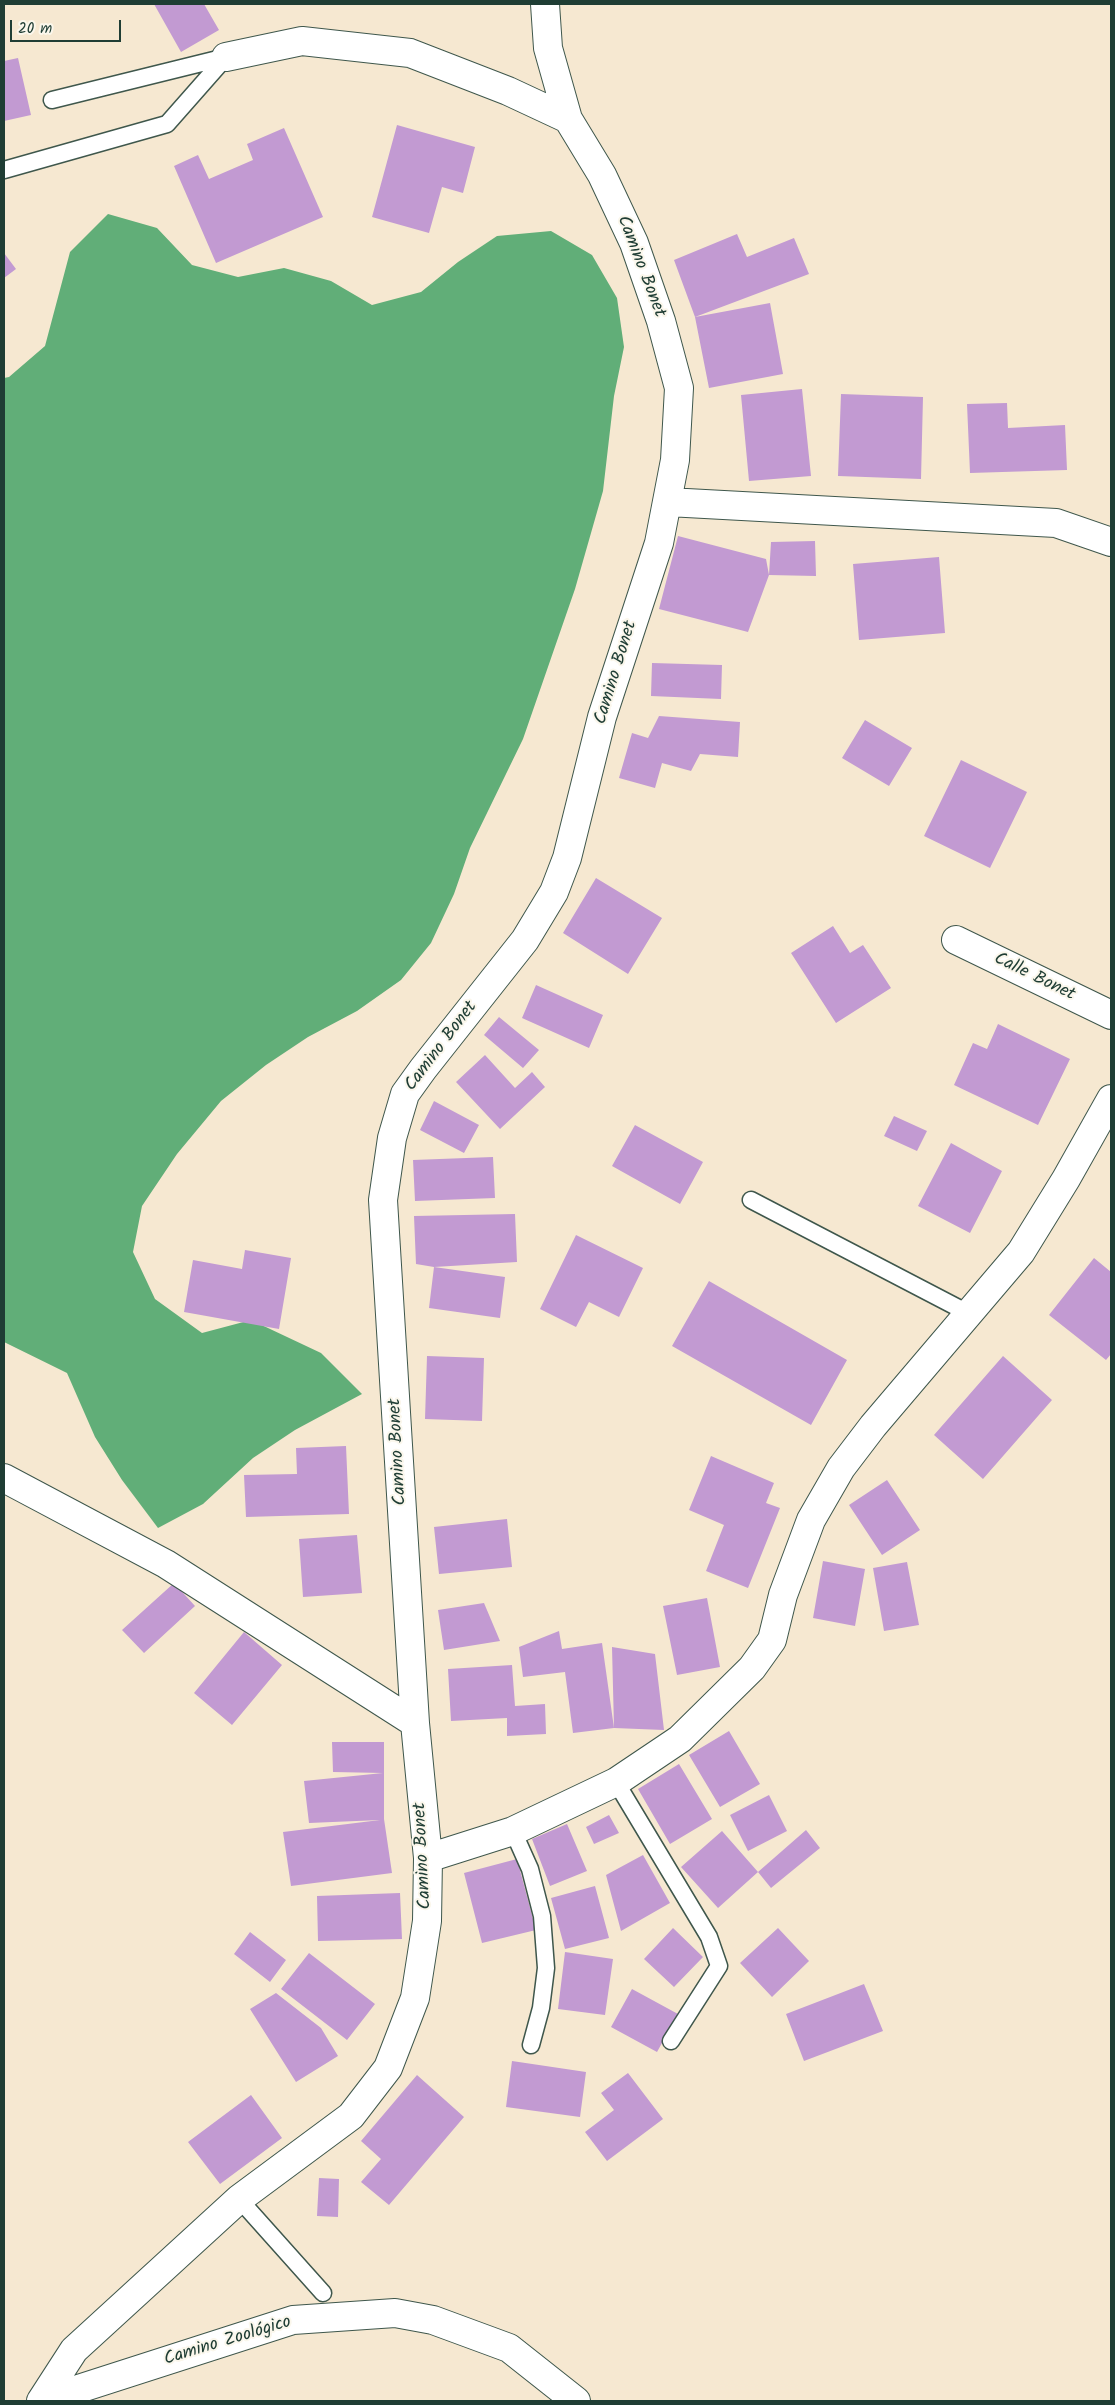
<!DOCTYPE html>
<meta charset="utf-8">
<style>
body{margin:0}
#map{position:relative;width:1115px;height:2405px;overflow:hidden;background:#f6e8d1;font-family:Kalam,sans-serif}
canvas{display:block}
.frame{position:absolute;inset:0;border:5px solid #1f3d34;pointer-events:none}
.scale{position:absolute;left:10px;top:20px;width:111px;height:22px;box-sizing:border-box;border:2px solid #1f3d34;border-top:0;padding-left:6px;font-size:15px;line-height:18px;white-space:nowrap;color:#1f3d34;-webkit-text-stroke:4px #fbf7ec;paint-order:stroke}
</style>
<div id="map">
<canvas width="1115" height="2405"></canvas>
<div class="frame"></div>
<div class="scale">20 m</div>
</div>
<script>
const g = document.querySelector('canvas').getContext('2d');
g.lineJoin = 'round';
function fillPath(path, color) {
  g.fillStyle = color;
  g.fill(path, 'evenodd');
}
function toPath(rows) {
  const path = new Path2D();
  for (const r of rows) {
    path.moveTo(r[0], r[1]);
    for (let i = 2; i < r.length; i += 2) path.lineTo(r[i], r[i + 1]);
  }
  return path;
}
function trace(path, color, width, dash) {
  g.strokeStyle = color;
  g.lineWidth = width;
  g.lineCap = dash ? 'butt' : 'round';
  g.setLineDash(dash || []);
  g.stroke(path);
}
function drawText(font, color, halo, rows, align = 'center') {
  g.font = font + ' Kalam,sans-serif';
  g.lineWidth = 4;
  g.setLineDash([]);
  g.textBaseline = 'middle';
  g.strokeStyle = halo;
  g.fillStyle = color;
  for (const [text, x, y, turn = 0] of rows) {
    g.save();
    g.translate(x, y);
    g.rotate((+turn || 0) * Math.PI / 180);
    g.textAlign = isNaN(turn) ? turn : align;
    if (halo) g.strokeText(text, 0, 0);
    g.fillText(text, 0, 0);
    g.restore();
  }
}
fillPath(toPath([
 [108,214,157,228,192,265,238,277,284,268,331,281,372,305,421,292,458,262,497,236,551,231,592,255,617,298,624,347,614,396,603,491,575,589,523,739,470,848,454,894,431,943,401,980,357,1011,308,1037,266,1065,221,1101,177,1154,142,1206,133,1252,155,1299,202,1333,251,1320,321,1353,362,1394,295,1430,253,1458,203,1504,158,1528,122,1480,95,1437,67,1373,4,1342,4,378,9,377,45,346,70,252]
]), '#61ae78');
fillPath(toPath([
 [154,4,204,4,219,30,181,52],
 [18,58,31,115,4,121,4,61],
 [397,125,475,147,463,193,442,187,429,233,372,217],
 [284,128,323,217,216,263,174,166,198,155,209,179,253,160,247,144],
 [737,234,747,257,794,238,809,274,695,317,770,303,783,374,709,388,695,317,674,260],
 [4,253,16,269,4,278],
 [802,389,811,476,749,481,741,395],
 [841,394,923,397,921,479,838,476],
 [1007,403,1008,428,1065,425,1067,470,970,473,967,404],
 [678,536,766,559,769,575,748,632,659,609],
 [815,541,816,576,769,575,771,542],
 [939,557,945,633,859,640,853,564],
 [652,663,722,665,721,699,651,696],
 [659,716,740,722,738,757,700,754,691,771,662,763,655,788,619,778,632,733,648,738],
 [865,720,912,748,889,786,842,758],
 [961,760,1027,792,990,868,924,836],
 [596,878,662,918,628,974,563,933],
 [833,926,850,953,863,945,891,988,836,1023,791,953],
 [536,985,603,1015,589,1048,522,1018],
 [499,1017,539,1050,523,1068,484,1035],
 [998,1024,1070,1059,1038,1125,954,1085,973,1043,987,1049],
 [485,1055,515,1088,532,1072,545,1087,500,1129,456,1082],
 [434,1101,479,1125,464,1153,420,1130],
 [894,1116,927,1131,917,1151,884,1136],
 [635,1125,703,1162,680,1204,612,1166],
 [951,1143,1002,1171,970,1233,918,1206],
 [493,1157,495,1198,415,1201,413,1160],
 [515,1214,517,1262,434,1267,505,1277,500,1318,429,1308,434,1267,416,1264,414,1216],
 [576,1235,643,1268,619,1317,589,1302,576,1327,540,1309],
 [245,1250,291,1258,279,1329,184,1312,193,1260,242,1269],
 [1094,1258,1111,1272,1111,1354,1106,1360,1049,1315],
 [709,1281,847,1360,811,1425,672,1346],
 [427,1356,484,1358,482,1421,425,1419],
 [1003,1356,1052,1400,983,1479,934,1435],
 [346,1446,349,1514,246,1517,244,1475,297,1474,296,1448],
 [711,1456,774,1483,766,1503,780,1508,748,1588,706,1571,724,1525,689,1510],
 [887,1480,920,1530,882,1555,849,1505],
 [507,1519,512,1567,439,1574,434,1527],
 [357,1535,362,1593,303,1597,299,1539],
 [823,1561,865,1569,855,1626,813,1618],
 [907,1562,919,1625,884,1631,873,1568],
 [174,1583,195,1606,144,1653,122,1630],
 [707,1598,720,1667,677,1675,663,1606],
 [484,1603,500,1641,444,1650,438,1610],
 [559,1631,562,1649,602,1643,614,1728,573,1733,565,1672,523,1677,519,1647],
 [244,1632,282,1665,232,1725,194,1693],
 [612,1647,655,1654,664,1730,614,1728],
 [512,1665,515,1706,545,1704,546,1734,507,1736,507,1718,451,1721,448,1669],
 [729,1731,760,1784,720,1807,689,1755],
 [332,1742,384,1742,384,1819,392,1873,291,1886,283,1832,380,1820,309,1823,304,1781,383,1773,333,1772],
 [679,1764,712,1819,670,1844,638,1789],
 [769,1795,787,1831,748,1851,730,1815],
 [609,1815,619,1833,594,1844,586,1827],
 [567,1824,587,1871,550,1886,532,1839],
 [806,1830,820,1848,771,1888,758,1872,718,1908,681,1867,722,1831,758,1872],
 [643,1855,670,1903,621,1931,606,1875],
 [517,1859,536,1930,482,1943,464,1873],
 [595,1886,609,1938,565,1949,551,1898],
 [400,1893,402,1939,318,1941,317,1896],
 [673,1928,703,1957,674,1987,644,1959],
 [778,1928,809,1961,772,1997,740,1963],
 [250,1932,286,1960,270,1982,234,1954],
 [565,1952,613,1959,605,2015,558,2009],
 [309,1953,375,2004,347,2040,281,1989],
 [864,1984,883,2031,804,2061,786,2014],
 [632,1989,678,2014,657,2052,611,2027],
 [276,1993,321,2028,338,2056,296,2082,250,2009],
 [512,2061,586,2072,580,2117,506,2107],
 [628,2073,663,2119,607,2161,585,2132,614,2110,601,2093],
 [417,2075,464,2117,389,2205,361,2182,381,2159,361,2141],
 [251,2095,282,2138,220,2184,188,2142],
 [319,2178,339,2179,338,2217,317,2216]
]), '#c29ad2');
const lane = toPath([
 [52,100,226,57],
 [4,170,167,124,226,57],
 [751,1200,968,1313],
 [616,1782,709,1937,719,1966,671,2041],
 [513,1831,530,1869,542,1916,546,1968,541,2008,531,2045],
 [239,2199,323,2293]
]);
const street = toPath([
 [226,57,302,41,410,53,508,91,568,119],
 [668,502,1056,523,1111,542],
 [956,940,1111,1015],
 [4,1478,166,1564,415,1723],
 [428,1858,513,1831,616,1782,680,1739,752,1668,772,1640,783,1595,811,1520,841,1468,873,1426,1021,1252,1066,1179,1111,1099],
 [41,2401,74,2350,239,2199,351,2116,388,2068,415,1998,427,1921,428,1858,415,1723,383,1200,392,1138,405,1094,423,1069,525,940,554,892,567,858,602,717,659,543,675,460,679,388,661,321,634,243,602,175,568,119,548,48,545,4],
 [41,2401,293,2320,395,2313,433,2320,509,2348,576,2401]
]);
trace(lane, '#3f574c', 19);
trace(street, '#3f574c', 30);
trace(lane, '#fff', 16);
trace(street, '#fff', 28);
drawText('18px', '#1f3d34', '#fbf7ec', [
 ["Camino Bonet",640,267,69],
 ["Camino Bonet",617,673,-73],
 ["Calle Bonet",1034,978,26],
 ["Camino Bonet",442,1047,-53],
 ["Camino Bonet",399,1452,-93],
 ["Camino Bonet",424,1856,-93],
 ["Camino Zoológico",228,2342,-17]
]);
</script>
